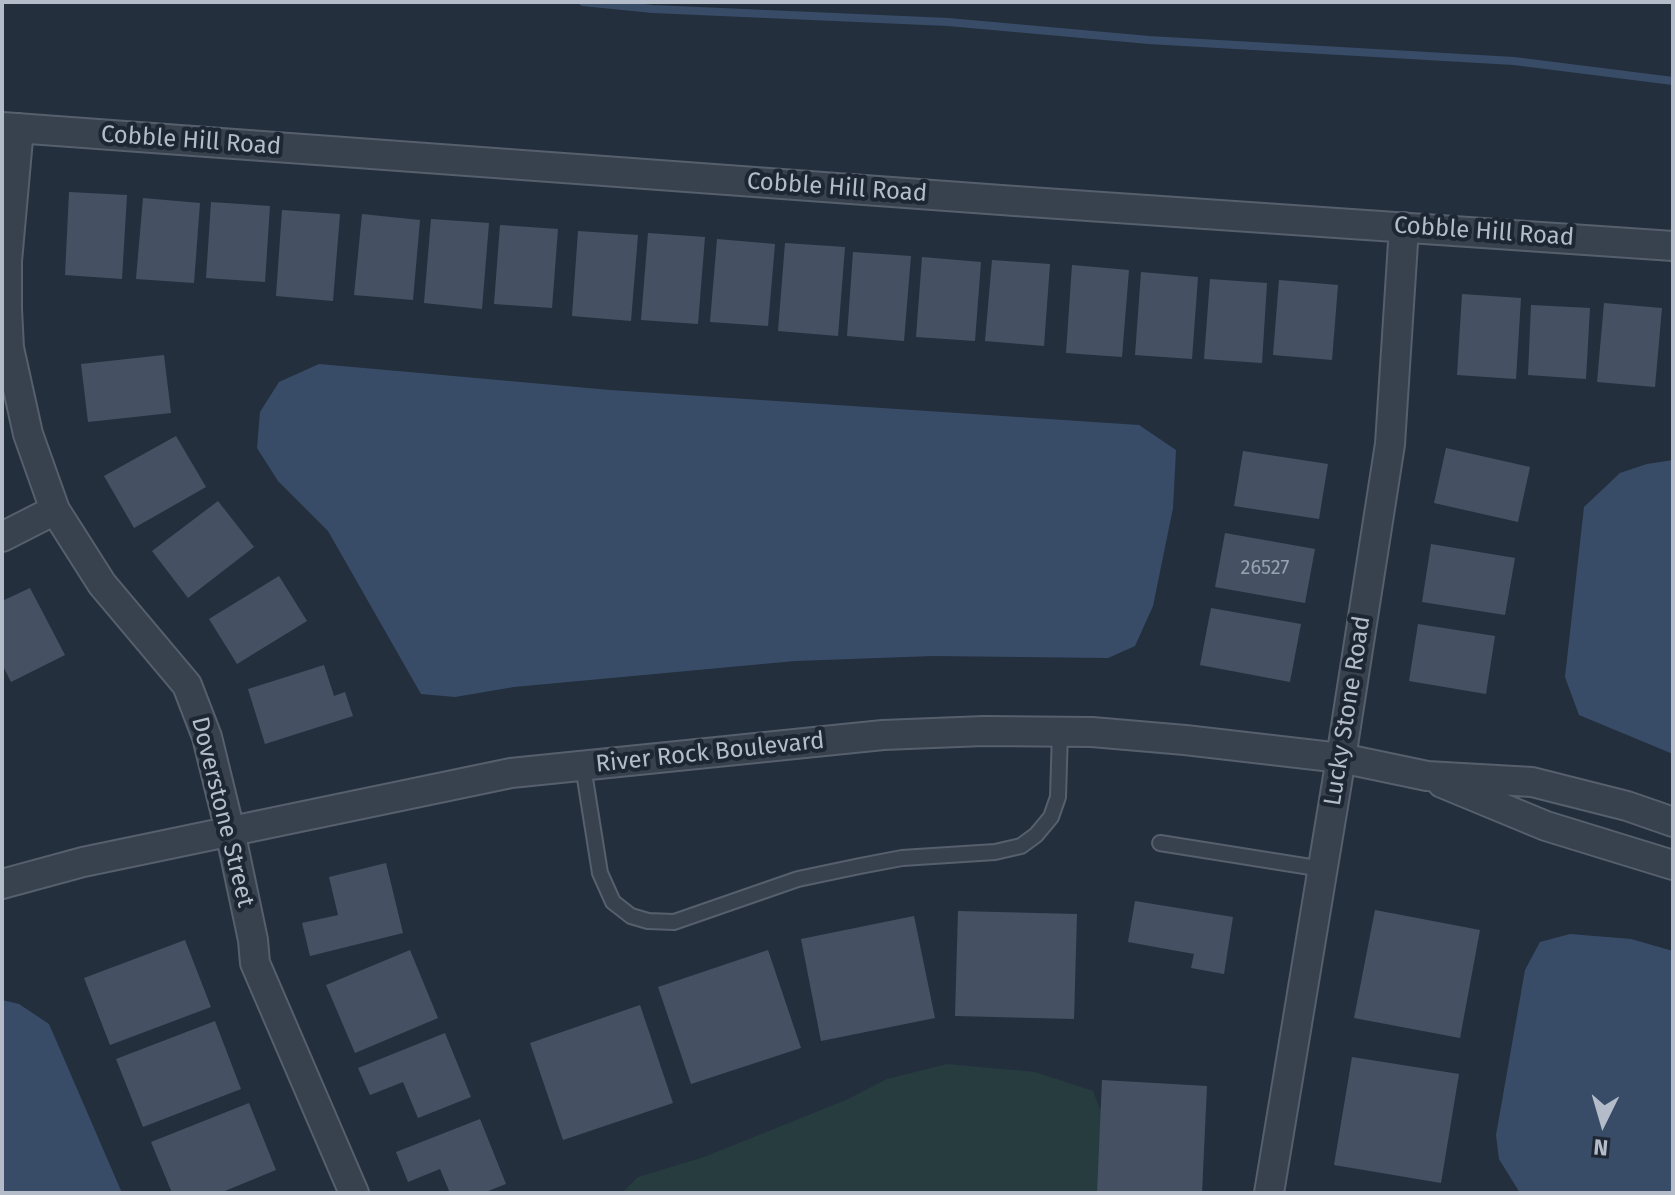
<!DOCTYPE html>
<style>
body{margin:0}
#map{position:relative;width:1675px;height:1195px;overflow:hidden;background:#242f3e;font-family:"Fira Sans",sans-serif}
canvas{display:block}
.frame{position:absolute;inset:0;border:4px solid #b4bcc9;pointer-events:none}
.north{position:absolute;left:1563px;top:1083px;width:80px;height:80px;-webkit-text-stroke:6px #1d2633;paint-order:stroke;rotate:185deg;font-size:22px;font-weight:700;line-height:32px;text-align:center;color:#b4bcc9}
.north::after{content:'';display:block;margin:auto;width:28px;height:36px;background:#b4bcc9;clip-path:polygon(50% 0,100% 100%,50% 72%,0 100%)}
</style>
<div id="map">
<canvas width="1675" height="1195"></canvas>
<div class="frame"></div>
<div class="north">N</div>
</div>
<script>
const g = document.querySelector('canvas').getContext('2d');
g.lineJoin = 'round';
function fillPath(path, color) {
  g.fillStyle = color;
  g.fill(path, 'evenodd');
}
function toPath(rows) {
  const path = new Path2D();
  for (const r of rows) {
    path.moveTo(r[0], r[1]);
    for (let i = 2; i < r.length; i += 2) path.lineTo(r[i], r[i + 1]);
  }
  return path;
}
function trace(path, color, width, dash) {
  g.strokeStyle = color;
  g.lineWidth = width;
  g.lineCap = dash ? 'butt' : 'round';
  g.setLineDash(dash || []);
  g.stroke(path);
}
function drawText(font, color, halo, rows, align = 'center') {
  g.font = font + ' "Fira Sans",sans-serif';
  g.lineWidth = 8;
  g.setLineDash([]);
  g.textBaseline = 'middle';
  g.strokeStyle = halo;
  g.fillStyle = color;
  for (const [text, x, y, turn = 0] of rows) {
    g.save();
    g.translate(x, y);
    g.rotate((+turn || 0) * Math.PI / 180);
    g.textAlign = isNaN(turn) ? turn : align;
    if (halo) g.strokeText(text, 0, 0);
    g.fillText(text, 0, 0);
    g.restore();
  }
}
fillPath(toPath([
 [947,1064,1035,1072,1093,1091,1109,1132,1107,1193,622,1193,638,1177,704,1157,846,1100,887,1079]
]), '#263c3f');
fillPath(toPath([
 [319,364,610,390,1139,425,1176,450,1173,508,1153,606,1135,646,1108,658,933,656,795,661,514,687,455,697,421,694,328,531,278,481,257,448,260,412,279,382],
 [1673,460,1673,754,1579,715,1565,677,1584,507,1620,473,1647,464],
 [1570,934,1631,939,1673,951,1673,1193,1520,1193,1499,1159,1496,1135,1525,970,1540,942],
 [2,1000,19,1004,49,1024,122,1193,2,1193]
]), '#394c67');
trace(toPath([
 [583,2,653,9,948,22,1149,40,1514,61,1673,81]
]), '#394c67', 8);
fillPath(toPath([
 [69,192,127,195,122,279,65,275],
 [143,198,200,203,194,283,136,279],
 [211,202,270,206,265,282,206,278],
 [282,210,340,214,333,301,276,296],
 [362,214,420,220,413,300,354,295],
 [431,219,489,223,482,309,424,303],
 [500,225,558,229,552,308,494,304],
 [578,231,638,235,631,321,572,316],
 [648,233,705,237,698,324,641,320],
 [717,239,775,244,768,326,710,322],
 [785,243,845,247,838,336,778,331],
 [853,252,911,256,904,341,847,336],
 [922,257,981,262,975,341,916,337],
 [992,260,1050,264,1044,346,985,341],
 [1072,265,1129,270,1122,357,1066,353],
 [1141,272,1198,277,1192,359,1135,355],
 [1210,279,1267,283,1262,363,1204,359],
 [1279,280,1338,285,1332,360,1273,355],
 [1462,294,1521,298,1516,379,1457,375],
 [1604,303,1662,308,1655,387,1597,382],
 [1531,305,1590,308,1586,379,1528,375],
 [164,355,171,413,88,422,81,364],
 [176,436,206,487,134,528,104,476],
 [1446,448,1530,467,1518,522,1434,503],
 [1243,451,1328,464,1319,519,1234,506],
 [218,501,254,547,188,598,152,551],
 [1225,533,1315,549,1305,603,1215,587],
 [1431,544,1515,558,1505,615,1422,602],
 [279,576,307,621,237,664,209,619],
 [30,588,65,655,11,682,2,664,2,601],
 [1211,608,1301,624,1290,682,1200,665],
 [1418,624,1495,636,1486,694,1409,681],
 [324,665,334,696,345,692,353,716,265,744,248,689],
 [386,863,403,933,310,956,302,923,338,915,329,877],
 [1135,901,1233,917,1224,974,1191,968,1194,954,1128,942],
 [1375,910,1480,930,1460,1038,1354,1018],
 [958,911,1077,914,1074,1019,955,1016],
 [914,916,935,1018,821,1041,801,939],
 [185,940,211,1007,110,1045,84,978],
 [410,950,438,1018,355,1053,326,985],
 [768,950,801,1048,691,1084,658,987],
 [640,1005,673,1103,563,1140,530,1043],
 [215,1021,241,1089,143,1127,116,1059],
 [445,1033,471,1097,418,1118,403,1082,370,1095,358,1068],
 [1352,1057,1459,1074,1441,1183,1334,1165],
 [1102,1080,1207,1086,1202,1193,1097,1193],
 [249,1103,276,1170,220,1193,172,1193,151,1142],
 [480,1119,506,1184,483,1193,450,1193,440,1169,408,1182,396,1152]
]), '#455162');
const lane = toPath([
 [583,766,600,873,613,902,631,916,648,921,674,922,798,879,860,866,902,858,995,852,1021,846,1036,835,1051,817,1058,797,1060,732],
 [1160,843,1323,869]
]);
const street = toPath([
 [2,127,1015,201,1673,246],
 [19,128,7,261,7,309,9,348,28,434,55,510,102,584,187,685,207,737,230,831,253,940,255,963,354,1193],
 [2,537,55,510],
 [1442,783,1546,826,1673,865],
 [2,884,83,862,511,773,883,735,984,731,1092,732,1185,740,1341,758,1427,776,1532,782,1627,806,1673,822],
 [1269,1193,1341,758,1390,444,1404,227]
]);
trace(lane, '#565f6c', 18);
trace(street, '#565f6c', 32);
trace(lane, '#38414e', 14);
trace(street, '#38414e', 28);
drawText('20px', '#98a1af', null, [
 ["26527",1265,568]
]);
drawText('24px', '#b4bcc9', '#1d2633', [
 ["Cobble Hill Road",191,141,4],
 ["Cobble Hill Road",837,188,4],
 ["Cobble Hill Road",1484,232,4],
 ["Lucky Stone Road",1348,711,-81],
 ["River Rock Boulevard",710,753,-6],
 ["Doverstone Street",222,812,76]
]);
</script>
